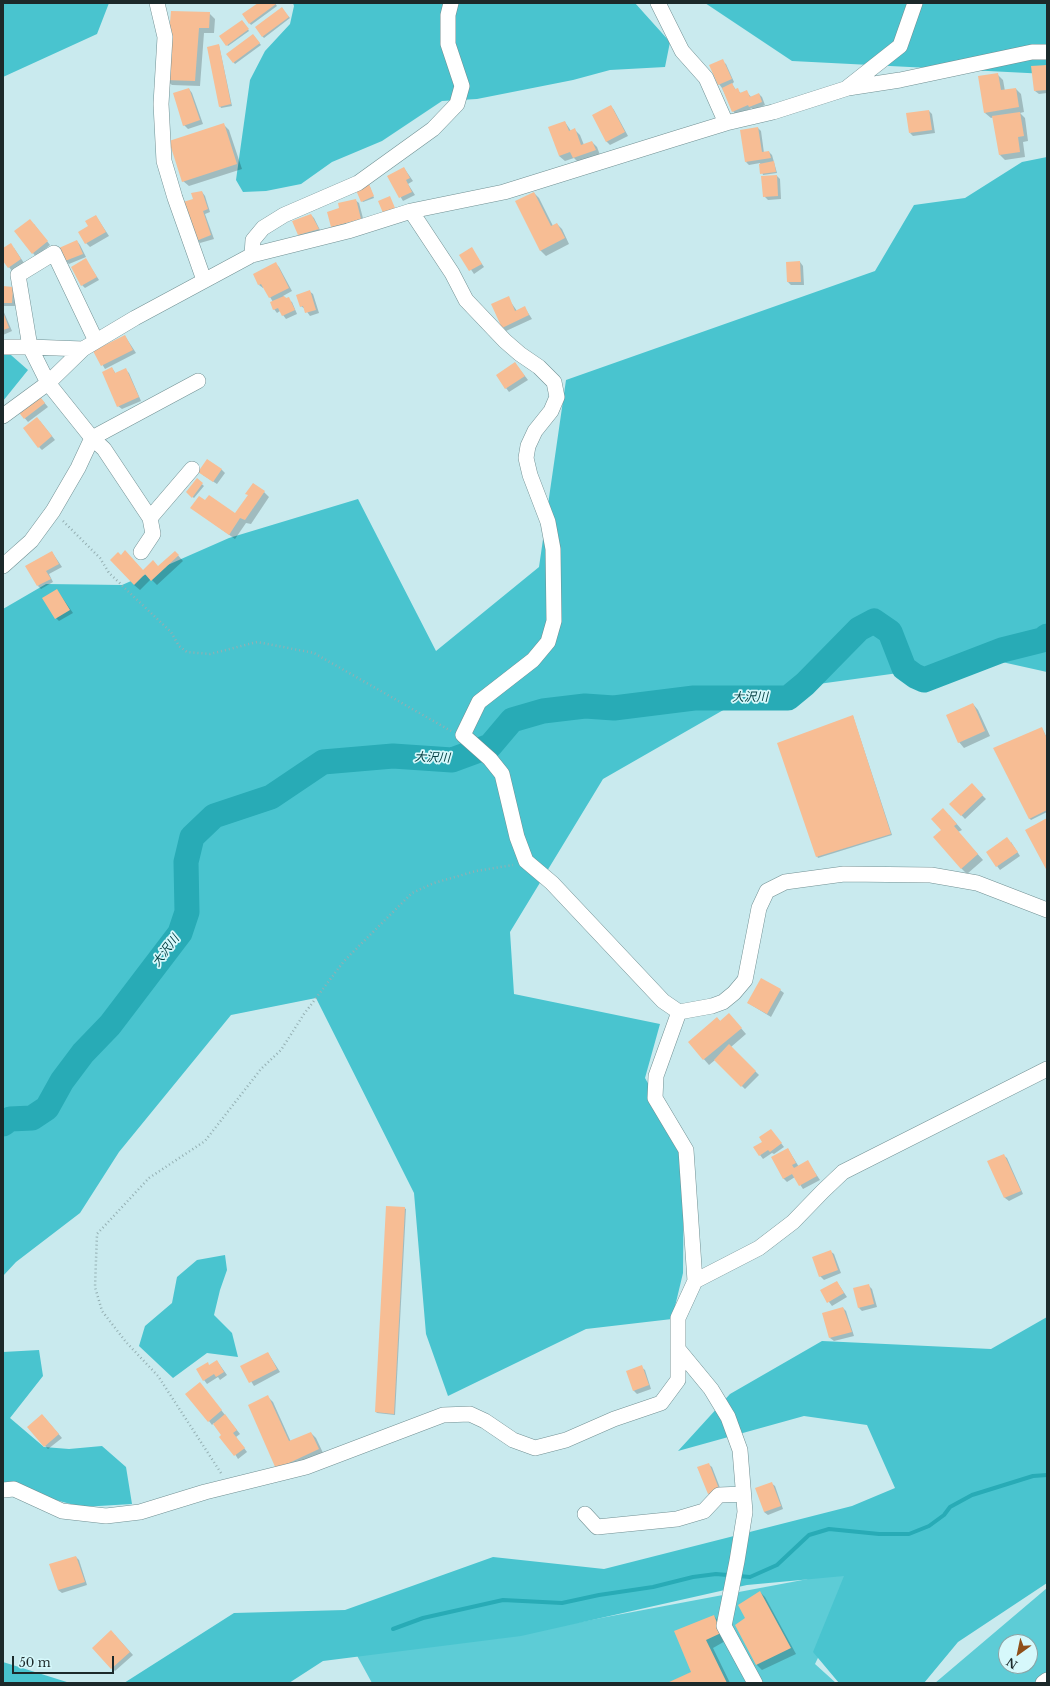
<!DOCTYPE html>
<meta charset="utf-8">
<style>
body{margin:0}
#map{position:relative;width:1050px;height:1686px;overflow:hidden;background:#c9eaee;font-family:"Libre Baskerville",serif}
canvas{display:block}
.frame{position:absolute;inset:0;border:4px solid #1c292a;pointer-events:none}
.north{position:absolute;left:998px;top:1634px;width:40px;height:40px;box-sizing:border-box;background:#d6f8fb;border:1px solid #8ca5a7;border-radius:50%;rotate:213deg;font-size:11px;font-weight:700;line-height:16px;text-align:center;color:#1c292a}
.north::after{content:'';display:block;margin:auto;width:14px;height:18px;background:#8f4f19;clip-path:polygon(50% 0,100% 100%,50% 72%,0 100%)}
.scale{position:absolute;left:12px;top:1656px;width:102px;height:18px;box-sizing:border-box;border:2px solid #1c292a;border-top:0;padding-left:5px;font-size:12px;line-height:14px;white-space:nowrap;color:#1c292a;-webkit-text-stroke:3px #d6f8fb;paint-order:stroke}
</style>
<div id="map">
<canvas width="1050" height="1686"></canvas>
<div class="frame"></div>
<div class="north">N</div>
<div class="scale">50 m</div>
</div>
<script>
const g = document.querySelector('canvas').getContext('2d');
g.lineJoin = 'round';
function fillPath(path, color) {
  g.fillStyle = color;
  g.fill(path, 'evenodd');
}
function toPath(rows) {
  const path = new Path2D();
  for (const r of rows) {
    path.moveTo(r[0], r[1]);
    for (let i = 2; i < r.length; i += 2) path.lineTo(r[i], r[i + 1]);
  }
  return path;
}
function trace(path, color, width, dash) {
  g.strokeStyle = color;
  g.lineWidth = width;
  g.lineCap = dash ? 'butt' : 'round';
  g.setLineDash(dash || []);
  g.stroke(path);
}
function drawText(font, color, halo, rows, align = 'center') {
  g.font = font + ' "Libre Baskerville","Noto Sans JP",serif';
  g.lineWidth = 3.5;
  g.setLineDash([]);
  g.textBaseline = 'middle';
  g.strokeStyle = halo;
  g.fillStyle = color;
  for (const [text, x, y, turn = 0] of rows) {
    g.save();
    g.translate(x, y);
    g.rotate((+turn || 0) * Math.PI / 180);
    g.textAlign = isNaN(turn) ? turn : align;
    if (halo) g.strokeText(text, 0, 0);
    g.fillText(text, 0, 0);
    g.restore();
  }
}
fillPath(toPath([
 [861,1569,815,1664,836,1683,372,1683,355,1652,500,1638,606,1617],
 [1047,1588,1047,1679,1042,1683,935,1683],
 [1006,1642,1030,1642,1030,1666,1006,1666]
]), '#5dccd6');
fillPath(toPath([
 [3,3,109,3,97,34,3,77],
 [293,3,447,3,450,4,635,3,670,42,665,67,610,70,573,80,477,99,442,101,382,141,332,162,301,184,266,191,243,192,236,180,250,80,265,51,290,24,294,6],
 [705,3,1047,3,1047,74,792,61],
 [1047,157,1047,672,993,660,753,693,603,779,510,932,514,994,660,1024,645,1078,684,1147,683,1273,672,1319,586,1329,448,1396,426,1334,414,1193,316,998,231,1015,119,1152,80,1213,16,1262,3,1276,3,609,46,584,122,585,229,538,358,499,436,651,539,567,566,380,875,271,914,205,965,198,1022,162],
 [3,348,28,370,3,401],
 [225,1255,227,1270,220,1290,214,1315,232,1333,238,1357,207,1353,173,1378,139,1346,145,1326,172,1303,177,1277,197,1260],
 [1047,1317,1047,1583,958,1642,924,1683,839,1683,813,1652,844,1576,747,1585,521,1636,323,1661,289,1683,124,1683,234,1613,345,1610,493,1557,604,1569,852,1506,895,1488,867,1425,804,1416,678,1451,730,1394,822,1341,991,1349],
 [39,1350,43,1376,10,1418,44,1447,69,1449,102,1446,126,1467,132,1504,82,1507,14,1489,3,1490,3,1352],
 [3,1662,70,1683,3,1683]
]), '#49c4cf');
fillPath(toPath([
 [259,3,275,3,277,6,251,25,244,15],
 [283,10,290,18,264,38,262,36],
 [172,12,209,13,215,19,214,33,204,33,200,86,172,85,166,80],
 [243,22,249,31,228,46,227,45],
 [254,36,261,45,235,64,227,54],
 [219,45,232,106,221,108,220,106],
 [722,61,726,64,734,82,732,84,736,90,741,93,746,91,751,97,759,94,762,97,765,105,753,110,752,108,736,115,733,111,722,88,719,84],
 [1047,66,1047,93,1039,94,1035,91],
 [997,74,1003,80,1005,91,1016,89,1021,94,1024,112,1020,113,1025,118,1028,141,1023,142,1025,157,1005,160,1000,155,994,117,991,118,985,113],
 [189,89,192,93,203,124,188,129,184,125],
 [611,106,614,110,628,136,610,145,606,141],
 [929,111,932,114,935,133,913,136,910,133],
 [565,122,571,131,575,130,580,135,584,145,592,142,597,147,600,155,579,163,574,158,565,161,559,156],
 [223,124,229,130,242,169,189,186,183,181],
 [758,128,761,131,764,153,769,152,772,155,777,173,763,175,760,163,749,165,746,162],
 [404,168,413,181,408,184,415,195,403,201,388,176],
 [777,176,780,179,781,199,768,200,764,196],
 [370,187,374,198,363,202,362,201],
 [202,192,205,196,210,212,205,214,214,239,200,243,197,240,194,200],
 [534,193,539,198,553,226,557,224,562,229,569,244,546,256,540,250],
 [355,200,359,203,364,222,335,230,332,226,340,209],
 [311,215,314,218,321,232,302,238,298,234],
 [96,216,109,236,90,247,86,243,90,226],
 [34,224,50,245,36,257,33,253],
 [77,241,80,245,86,257,69,264,66,261],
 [14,248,24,263,12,271,3,259,3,249],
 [471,248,484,267,474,274,461,255],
 [86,260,99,280,85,288,82,285],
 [800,262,803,266,804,285,791,285,788,282],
 [275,263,279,267,292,291,283,296,292,302,297,314,286,319,280,311,277,313,274,309,273,302,264,287,263,288,259,285],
 [3,287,13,288,16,291,15,306,3,306],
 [309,291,313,294,319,313,310,316,305,309,301,306],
 [508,298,517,311,525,308,532,319,506,331,503,327],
 [3,310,12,331,3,335],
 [125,336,136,353,105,369,95,352],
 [515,363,528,380,509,392,506,388],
 [112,368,116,374,126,370,129,373,141,401,122,409,118,406],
 [38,395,48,407,28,422,18,410],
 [40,421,55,440,42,450,39,447],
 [221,469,225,473,217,484,203,475],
 [197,480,204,486,194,498,187,492],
 [264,492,269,497,251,524,246,523,235,539,192,508,206,501,236,514],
 [52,552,62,567,49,574,53,582,41,589,38,586],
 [175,552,183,561,157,585,151,579,140,590,134,585,121,556,143,571,158,567],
 [57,590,73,613,59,621,56,618],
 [973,704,978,710,990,736,964,748,959,742],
 [853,716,892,835,818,858,817,856],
 [1042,728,1047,738,1047,812,1031,820,1029,818],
 [972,785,986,799,965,819,951,804],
 [949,815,962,830,958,832,983,860,967,874,961,868,942,830],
 [1011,842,1020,856,1000,870,997,866],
 [780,990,784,993,771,1017,748,1003],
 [717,1018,721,1022,734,1020,746,1034,731,1047,759,1075,745,1089,715,1060,709,1065,689,1042],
 [771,1130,784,1147,774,1154,772,1153,763,1159,760,1155,763,1142],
 [788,1149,799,1167,808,1162,820,1180,803,1189,795,1177,787,1182,783,1178],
 [1003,1155,1007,1158,1023,1194,1009,1201,1005,1198,989,1161],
 [404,1208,406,1209,395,1415,377,1413,376,1412],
 [830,1251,834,1254,841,1273,824,1280,820,1276],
 [837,1282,847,1297,832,1306,821,1291],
 [868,1285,872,1289,877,1307,862,1311,859,1308],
 [843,1308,846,1311,854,1336,834,1341,830,1338],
 [268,1353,280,1372,254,1386,242,1367],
 [217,1361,227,1375,220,1380,218,1377,207,1384,204,1380,210,1366],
 [641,1367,645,1370,651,1389,637,1394,633,1390],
 [203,1387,240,1434,236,1437,247,1452,238,1459,223,1435,214,1423,212,1425,209,1421],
 [268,1397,273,1402,291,1442,311,1433,316,1438,324,1455,282,1473],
 [45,1418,62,1438,48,1449,45,1446],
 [708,1464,712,1467,722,1493,712,1497,708,1493],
 [771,1483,775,1486,783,1509,768,1515,764,1512],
 [76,1557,79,1560,87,1585,62,1593,58,1590],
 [760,1592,765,1597,796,1654,762,1670,757,1665,736,1625,747,1619],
 [714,1616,721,1624,727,1640,713,1648,730,1683,669,1683,692,1672],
 [115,1635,133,1655,115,1671,112,1668]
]), '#0003');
trace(toPath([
 [393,1629,423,1618,503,1600,562,1603,599,1595,653,1587,693,1577,716,1574,750,1577,777,1565,809,1535,829,1529,879,1534,909,1534,929,1526,944,1515,950,1507,972,1495,1033,1476,1047,1475]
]), '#28abb6', 4);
trace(toPath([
 [3,1124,10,1119,32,1118,47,1108,62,1081,83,1053,110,1025,180,933,187,912,186,862,192,837,214,816,271,797,323,762,393,756,452,760,490,746,512,720,543,711,585,706,614,708,694,698,788,698,805,684,859,629,874,621,890,632,904,668,915,676,924,680,1002,650,1042,640,1047,636]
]), '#28abb6', 25);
fillPath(toPath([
 [258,3,276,4,249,24,242,14],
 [282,7,289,17,262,37,255,27],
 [171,11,210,12,209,28,199,28,195,81,165,80],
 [242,20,249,29,226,46,219,36],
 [253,34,260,43,233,63,226,54],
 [219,44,231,104,219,107,207,47],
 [723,59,732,79,718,85,709,65],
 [1047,65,1047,90,1034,91,1031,66],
 [998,73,1001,90,1016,88,1019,107,984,113,978,76],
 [732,83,735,89,738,88,740,93,747,90,750,97,759,93,762,102,749,107,748,105,732,112,722,88],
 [189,88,200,120,183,126,173,93],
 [611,105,625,132,606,142,592,115],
 [929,110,932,130,909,133,906,113],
 [1020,112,1024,136,1018,137,1020,152,999,155,992,116],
 [565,121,569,131,575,128,581,145,592,141,596,150,573,158,570,152,559,156,548,127],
 [224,123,237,164,182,182,169,141],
 [758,127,762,152,769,151,771,158,745,162,740,130],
 [774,161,776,172,760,174,759,164],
 [404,167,410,178,406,180,412,192,399,198,387,176],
 [777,175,778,196,763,197,761,176],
 [369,184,374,196,361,202,356,190],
 [202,191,208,209,203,211,211,235,196,241,183,202,193,199,191,193],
 [534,192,551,226,557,223,565,238,540,251,515,201],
 [390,196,395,208,383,213,378,201],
 [356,199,361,219,331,227,327,212,339,208,338,203],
 [311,214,319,229,298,235,292,221],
 [96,215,106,232,85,244,78,232,88,226,85,221],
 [30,219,48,241,32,254,14,231],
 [77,240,83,254,65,261,59,248],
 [11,243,21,259,8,268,3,261,3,248],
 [472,247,482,264,469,271,459,255],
 [86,258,97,277,81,286,71,267],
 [800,261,801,282,787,282,786,262],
 [276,262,289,288,269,298,261,284,258,285,253,274],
 [3,286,13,287,12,303,3,303],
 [310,290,316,310,305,313,303,306,300,307,296,295],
 [284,296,286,298,289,297,295,310,282,316,278,308,273,310,270,302],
 [509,296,515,311,525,306,529,315,502,328,491,304],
 [3,312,9,328,3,330],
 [125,335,133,350,101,366,93,351],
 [515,362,525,376,505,389,496,375],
 [112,367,115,373,126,368,139,397,117,407,102,372],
 [38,394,45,403,24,419,17,410],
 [37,417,52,436,38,448,23,428],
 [207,459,222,469,213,482,198,472],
 [197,478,203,483,192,498,186,492],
 [253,483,265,491,245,520,240,518,229,535,190,508,199,496,205,500,209,495,235,513,248,495,245,494],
 [125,550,143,570,153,560,158,566,175,551,179,555,151,581,145,574,134,585,110,560,118,552,121,555],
 [52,551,59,564,46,571,51,579,37,586,25,566],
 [57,589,70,610,55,619,42,598],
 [973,703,985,731,958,743,946,715],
 [853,715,891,834,816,857,777,743],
 [1042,727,1047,739,1047,810,1029,819,993,748],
 [972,783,983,795,961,816,949,804],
 [943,808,957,824,954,826,978,854,961,869,933,837,941,830,931,819],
 [1047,818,1047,871,1025,830],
 [1007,837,1018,852,996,867,986,852],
 [761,978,781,989,767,1014,747,1003],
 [729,1013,742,1028,703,1060,688,1042,717,1017,720,1021],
 [729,1044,756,1071,741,1087,714,1060],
 [771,1129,782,1143,770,1152,768,1150,759,1156,753,1147,762,1142,759,1137],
 [788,1148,796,1163,792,1165,794,1168,808,1160,817,1176,799,1186,792,1174,783,1179,771,1157],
 [1004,1154,1021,1191,1004,1198,987,1161],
 [386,1206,405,1207,394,1414,375,1412],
 [831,1250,838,1270,819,1277,812,1257],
 [837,1281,844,1293,827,1303,820,1290],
 [869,1284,874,1304,858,1308,853,1288],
 [843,1307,852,1332,829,1338,822,1313],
 [268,1352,277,1369,249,1383,240,1366],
 [217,1360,224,1372,216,1377,214,1374,203,1381,196,1369,208,1362,209,1365],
 [642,1365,649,1385,633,1391,626,1371],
 [200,1382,222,1410,208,1422,185,1394],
 [268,1395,289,1441,311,1432,319,1449,276,1469,248,1405],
 [42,1414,59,1434,44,1447,27,1427],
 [225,1414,237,1430,233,1433,245,1448,234,1456,219,1437,221,1435,213,1424],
 [709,1463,719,1489,708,1494,697,1467],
 [772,1482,781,1506,764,1512,755,1488],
 [76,1556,85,1582,58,1590,49,1564],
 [760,1591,791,1648,756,1665,735,1625,745,1618,738,1605],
 [714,1615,721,1633,706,1640,727,1683,667,1683,691,1672,674,1631],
 [111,1630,130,1652,111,1669,92,1648]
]), '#f7bd94');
const minor = toPath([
 [157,3,165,37,161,104,164,161,175,198,204,280],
 [658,3,682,51,706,78,726,123],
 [848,87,900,46,915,3],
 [411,211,452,273,466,300,505,341,520,354,539,367,554,382,557,397,551,411,535,431,528,446,526,458,530,475,548,522,553,549,554,621,548,642,533,660,479,702,463,735,490,759,502,774,517,837,526,861,552,883,663,1001,679,1012,712,1006,723,1002,734,993,745,980,759,908,767,891,785,882,844,874,931,875,977,883,1047,910],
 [252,255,253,240,263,228,284,215,358,183,433,129,457,104,462,86,448,44,448,15,451,3],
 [3,347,30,347,48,383,92,438,78,468,53,511,31,541,3,566],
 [83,349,30,347,18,275,54,253,96,341],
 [3,416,48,383,83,349,135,318,252,255,348,231,411,211,504,192,674,139,726,123,773,112,848,88,900,80,1032,52,1047,52],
 [150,518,192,469],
 [141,552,153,534,150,518,104,449,92,438,198,381],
 [679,1012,656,1076,655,1098,686,1150,695,1281],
 [678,1349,711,1389,728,1417,740,1450,745,1512,737,1561,724,1626,755,1683],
 [3,1490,14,1489,62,1511,106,1516,140,1512,205,1492,306,1467,443,1415,470,1414,485,1421,513,1440,535,1448,566,1440,614,1419,661,1403,678,1380,678,1318,695,1281,759,1248,793,1222,823,1191,843,1172,1047,1069],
 [585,1514,597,1527,677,1519,704,1511,719,1495,743,1494],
 [1043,1683,1047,1680]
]);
trace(minor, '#719093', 16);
trace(toPath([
 [63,521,100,558,109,573,171,632,179,646,187,652,210,654,257,642,314,653,451,731],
 [221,1473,158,1376,126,1342,102,1311,95,1287,97,1234,149,1178,205,1141,261,1069,281,1050,304,1014,344,961,412,893,434,883,476,871,513,865]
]), '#94afb2', 2.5, [1, 3]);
trace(minor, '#fff', 15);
drawText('italic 12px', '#054044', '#d6f8fb', [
 ["大沢川",750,698],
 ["大沢川",432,758,2],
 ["大沢川",166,951,-53]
]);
</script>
